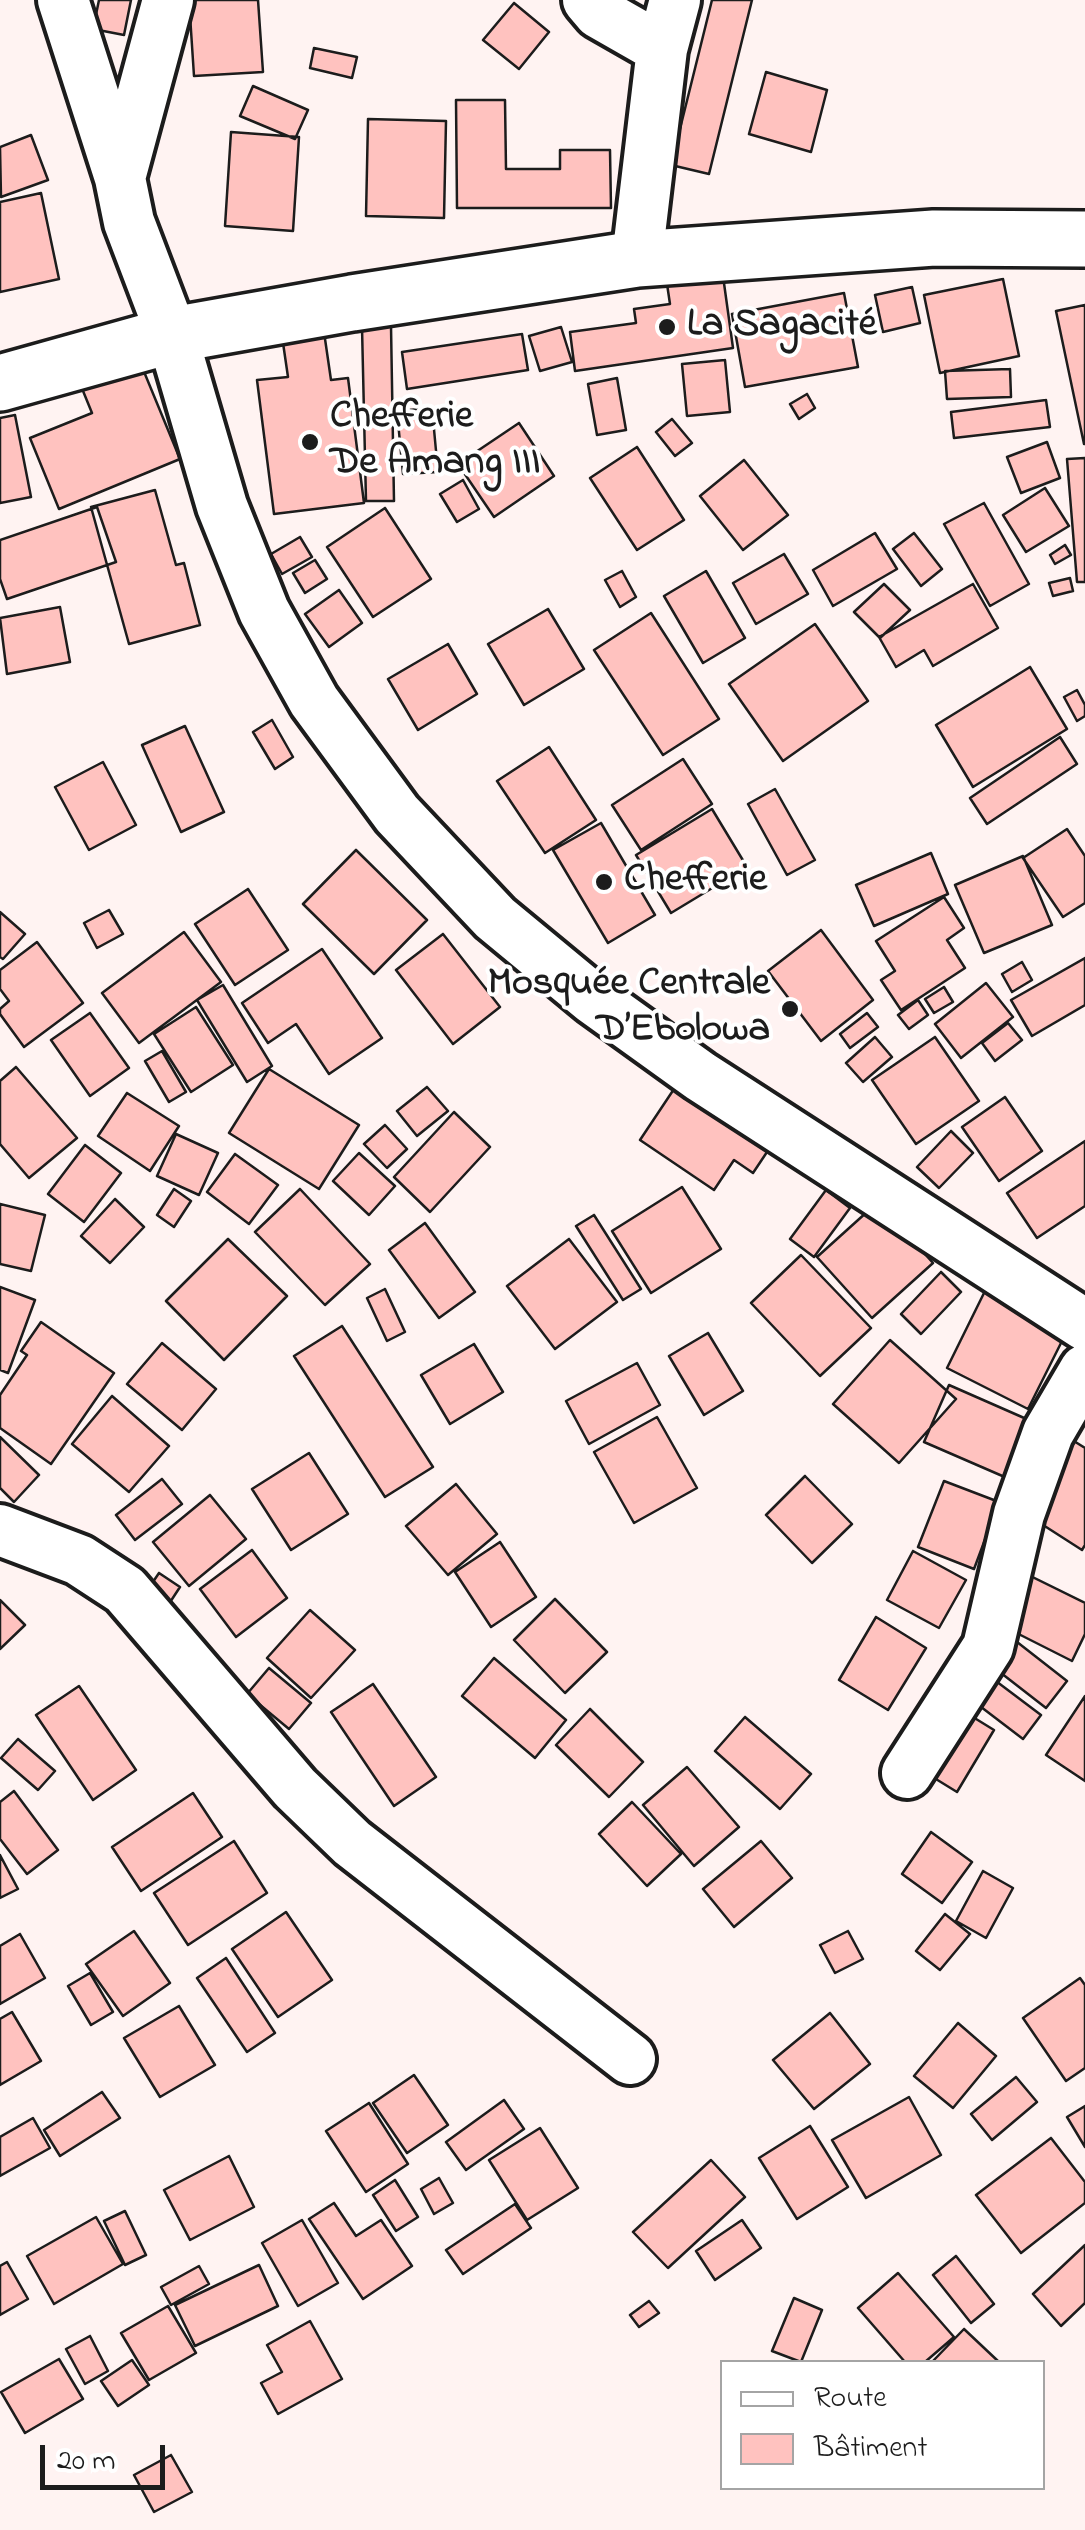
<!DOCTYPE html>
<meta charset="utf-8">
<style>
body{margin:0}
#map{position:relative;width:1085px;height:2530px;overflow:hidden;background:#fff3f2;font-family:"Indie Flower",sans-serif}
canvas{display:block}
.legend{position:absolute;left:720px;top:2360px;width:325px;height:130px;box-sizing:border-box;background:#fff;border:2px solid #a4a4a4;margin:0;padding:12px 18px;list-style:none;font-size:30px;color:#1c1c1c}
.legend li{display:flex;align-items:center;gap:20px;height:50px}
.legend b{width:50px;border:2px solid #a4a4a4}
.scale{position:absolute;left:40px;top:2445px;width:125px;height:45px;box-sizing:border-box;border:5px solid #1c1c1c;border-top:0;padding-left:12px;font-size:30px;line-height:35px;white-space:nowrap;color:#1c1c1c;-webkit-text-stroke:8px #fff;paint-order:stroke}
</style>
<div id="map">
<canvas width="1085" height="2530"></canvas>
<ul class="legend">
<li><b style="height:12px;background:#fff"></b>Route</li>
<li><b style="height:28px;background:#ffc2bf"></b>Bâtiment</li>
</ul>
<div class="scale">20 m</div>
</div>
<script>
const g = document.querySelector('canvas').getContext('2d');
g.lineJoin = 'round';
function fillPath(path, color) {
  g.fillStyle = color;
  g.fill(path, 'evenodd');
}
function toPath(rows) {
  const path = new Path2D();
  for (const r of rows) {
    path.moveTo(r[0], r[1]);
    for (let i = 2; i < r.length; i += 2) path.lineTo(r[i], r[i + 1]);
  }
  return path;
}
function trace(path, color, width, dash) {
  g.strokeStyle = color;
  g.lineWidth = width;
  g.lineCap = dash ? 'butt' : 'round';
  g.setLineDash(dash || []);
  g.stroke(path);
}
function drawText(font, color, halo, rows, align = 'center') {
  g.font = font + ' "Indie Flower",sans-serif';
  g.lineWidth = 8;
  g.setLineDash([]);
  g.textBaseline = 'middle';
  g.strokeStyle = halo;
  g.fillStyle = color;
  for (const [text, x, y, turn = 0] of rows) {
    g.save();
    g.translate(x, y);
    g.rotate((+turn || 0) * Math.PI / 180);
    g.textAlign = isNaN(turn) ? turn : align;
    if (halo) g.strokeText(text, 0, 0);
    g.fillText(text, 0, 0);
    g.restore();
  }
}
const building = toPath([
 [99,0,131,0,124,35,93,29,99,0],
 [189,0,258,0,263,72,194,76,189,0],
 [712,0,752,0,709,174,671,165,712,0],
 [514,3,549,32,519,69,483,40,514,3],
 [314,48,357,57,352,78,310,68,314,48],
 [766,72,827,90,811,152,749,134,766,72],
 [253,86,308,110,295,139,240,116,253,86],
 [456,100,505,100,506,169,560,169,560,150,610,150,611,208,457,208,456,100],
 [368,119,446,121,444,218,366,216,368,119],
 [231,132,299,137,293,231,225,226,231,132],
 [31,135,48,180,1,197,0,147,31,135],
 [41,193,59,279,0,292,0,202,41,193],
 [723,276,733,348,575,371,570,332,636,323,634,309,670,304,667,284,723,276],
 [1003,279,1019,356,940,373,924,295,1003,279],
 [912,287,920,323,883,332,875,295,912,287],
 [844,293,858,367,745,387,732,314,844,293],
 [1085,305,1085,444,1084,444,1056,311,1085,305],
 [391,326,394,501,366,501,362,327,391,326],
 [561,327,572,362,540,371,529,336,561,327],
 [324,332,331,380,348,378,364,503,274,514,257,380,288,377,282,336,324,332],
 [522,334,528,370,407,389,402,352,522,334],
 [725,360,730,412,687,416,682,364,725,360],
 [140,362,180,459,59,509,30,438,92,413,81,386,140,362],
 [1010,369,1011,397,947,399,945,371,1010,369],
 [617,378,626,430,597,435,588,384,617,378],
 [807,394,815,408,799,419,790,404,807,394],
 [1046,400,1050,427,954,438,951,412,1046,400],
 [432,408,438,472,403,474,397,411,432,408],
 [15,415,31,497,0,503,0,418,15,415],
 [672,419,692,443,675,456,656,432,672,419],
 [519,423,554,476,494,517,458,464,519,423],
 [1047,442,1060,478,1021,493,1007,457,1047,442],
 [637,447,684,520,637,550,590,478,637,447],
 [1085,458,1085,582,1077,582,1067,459,1085,458],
 [744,460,788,515,743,550,700,496,744,460],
 [463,480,479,509,457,522,440,494,463,480],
 [1045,488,1069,526,1026,552,1003,515,1045,488],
 [155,490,176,565,184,563,200,625,129,644,91,507,155,490],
 [984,503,1029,584,990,606,944,524,984,503],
 [97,507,116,562,7,599,0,579,0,540,97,507],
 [385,508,431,579,373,617,327,547,385,508],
 [875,533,897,569,833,606,813,570,875,533],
 [914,533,942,569,921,586,893,549,914,533],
 [300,537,312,557,282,574,271,554,300,537],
 [1065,545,1071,555,1055,564,1050,555,1065,545],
 [784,554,808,594,756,624,733,583,784,554],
 [315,560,327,579,305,593,293,573,315,560],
 [622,571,636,597,620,607,605,580,622,571],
 [706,571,745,638,703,663,664,596,706,571],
 [1070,578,1073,591,1053,596,1049,583,1070,578],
 [884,584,910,610,880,638,854,612,884,584],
 [973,584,998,628,933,666,924,650,896,667,879,637,973,584],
 [339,590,362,623,329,647,305,614,339,590],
 [60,607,70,662,7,674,0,618,60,607],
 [548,609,584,669,524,705,488,644,548,609],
 [651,613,719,719,663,755,594,650,651,613],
 [815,624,868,701,783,761,729,684,815,624],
 [448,644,477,694,418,730,388,679,448,644],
 [1030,667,1067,729,973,787,936,725,1030,667],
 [1077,690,1085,705,1085,716,1077,721,1064,697,1077,690],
 [272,720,293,757,275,769,253,732,272,720],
 [185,726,224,812,181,832,142,745,185,726],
 [1060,737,1077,764,987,824,970,798,1060,737],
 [549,747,596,820,545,853,497,781,549,747],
 [683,759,712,804,641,850,612,805,683,759],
 [103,762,136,825,89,850,55,787,103,762],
 [775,789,815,860,787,875,748,804,775,789],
 [712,809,747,867,671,913,636,855,712,809],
 [601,823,655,915,608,943,553,850,601,823],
 [1067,829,1085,856,1085,903,1063,917,1023,858,1067,829],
 [356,850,427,920,374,974,303,904,356,850],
 [931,853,948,894,874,926,856,885,931,853],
 [1023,856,1052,925,984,953,955,885,1023,856],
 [248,889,288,950,235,985,195,924,248,889],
 [944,897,964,928,947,940,965,968,901,1010,881,980,895,971,876,941,944,897],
 [109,910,123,934,97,948,84,923,109,910],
 [0,912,25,934,3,959,0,957,0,912],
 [821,930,873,1000,821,1041,768,971,821,930],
 [184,932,221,982,139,1043,102,993,184,932],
 [443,934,500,1007,453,1044,396,970,443,934],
 [37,942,83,1003,24,1047,0,1014,0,1009,9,1001,0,989,0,970,37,942],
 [322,949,382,1038,329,1074,296,1024,268,1043,242,1003,322,949],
 [1085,958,1085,1005,1032,1036,1011,1000,1085,958],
 [1022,962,1032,980,1012,992,1002,974,1022,962],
 [986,983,1013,1017,961,1058,935,1024,986,983],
 [223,985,272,1066,247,1082,197,1000,223,985],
 [944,987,953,1002,934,1013,925,999,944,987],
 [918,1000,928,1015,909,1029,898,1015,918,1000],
 [196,1007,233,1065,191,1092,154,1034,196,1007],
 [90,1013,129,1068,90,1096,51,1040,90,1013],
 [867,1013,878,1027,850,1048,840,1034,867,1013],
 [1008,1023,1022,1040,995,1061,982,1043,1008,1023],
 [875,1037,892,1057,863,1082,846,1063,875,1037],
 [935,1037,979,1101,916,1144,872,1080,935,1037],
 [162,1051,186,1092,169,1102,145,1061,162,1051],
 [16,1067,77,1138,29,1178,0,1144,0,1081,16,1067],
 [269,1069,359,1125,319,1189,229,1133,269,1069],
 [676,1086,769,1149,753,1173,734,1160,714,1190,640,1140,676,1086],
 [427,1087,448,1111,417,1136,397,1111,427,1087],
 [127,1093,179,1126,150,1171,98,1136,127,1093],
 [1005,1097,1042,1151,999,1181,962,1127,1005,1097],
 [454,1112,490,1147,430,1212,394,1177,454,1112],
 [385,1125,407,1149,387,1168,364,1144,385,1125],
 [951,1131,973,1153,939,1188,917,1167,951,1131],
 [176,1134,218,1153,199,1195,157,1176,176,1134],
 [1085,1141,1085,1206,1037,1238,1007,1193,1085,1141],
 [85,1145,121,1173,84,1222,48,1194,85,1145],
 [359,1153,395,1186,369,1215,333,1181,359,1153],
 [235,1154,278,1185,249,1224,207,1192,235,1154],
 [682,1187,721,1249,651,1293,612,1231,682,1187],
 [174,1189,191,1201,174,1227,157,1215,174,1189],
 [300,1189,370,1264,325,1305,255,1232,300,1189],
 [826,1190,850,1208,814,1257,790,1239,826,1190],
 [115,1199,144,1227,110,1263,81,1236,115,1199],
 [878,1202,933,1263,872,1318,817,1257,878,1202],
 [0,1204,45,1215,31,1271,0,1264,0,1204],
 [594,1215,641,1289,623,1300,576,1226,594,1215],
 [425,1223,475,1292,439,1318,389,1250,425,1223],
 [228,1239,287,1296,224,1360,166,1301,228,1239],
 [569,1239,617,1302,555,1349,507,1286,569,1239],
 [801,1255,871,1328,820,1376,751,1303,801,1255],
 [941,1272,961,1292,921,1334,901,1314,941,1272],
 [0,1287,35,1300,8,1373,0,1370,0,1287],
 [385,1289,405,1332,387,1341,367,1298,385,1289],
 [985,1291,1066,1333,1028,1409,947,1368,985,1291],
 [41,1322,114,1373,51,1464,0,1428,0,1395,27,1355,21,1351,41,1322],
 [342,1326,433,1467,385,1497,294,1356,342,1326],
 [708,1333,743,1391,704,1415,669,1356,708,1333],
 [890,1340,956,1399,899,1463,833,1404,890,1340],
 [162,1343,216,1389,182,1430,127,1384,162,1343],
 [474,1344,503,1392,450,1424,421,1375,474,1344],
 [637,1363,660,1405,589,1444,566,1401,637,1363],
 [949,1385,1031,1421,1007,1478,924,1442,949,1385],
 [112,1396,169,1446,129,1492,72,1444,112,1396],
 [657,1417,697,1488,634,1523,594,1452,657,1417],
 [1061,1433,1085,1448,1085,1545,1082,1550,1015,1507,1061,1433],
 [0,1437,39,1475,14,1502,0,1488,0,1437],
 [309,1453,348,1514,291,1550,252,1489,309,1453],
 [805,1476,852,1524,812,1563,766,1515,805,1476],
 [162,1479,182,1504,135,1540,116,1515,162,1479],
 [944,1481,999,1502,974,1569,918,1547,944,1481],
 [456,1484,497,1534,448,1575,406,1526,456,1484],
 [210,1495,246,1539,189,1586,153,1542,210,1495],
 [500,1542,536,1597,491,1627,455,1572,500,1542],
 [252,1550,287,1598,236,1637,200,1589,252,1550],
 [913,1551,966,1580,939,1628,887,1600,913,1551],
 [1002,1562,1085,1603,1085,1634,1072,1661,977,1613,1002,1562],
 [159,1573,180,1587,161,1616,140,1601,159,1573],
 [555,1599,607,1652,565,1693,514,1640,555,1599],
 [0,1600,25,1625,0,1649,0,1600],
 [310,1610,355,1650,311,1698,267,1658,310,1610],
 [876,1617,926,1648,888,1710,839,1680,876,1617],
 [994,1624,1067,1681,1046,1708,974,1652,994,1624],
 [964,1657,1041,1715,1023,1739,947,1681,964,1657],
 [494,1658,566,1720,535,1758,462,1696,494,1658],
 [269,1668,311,1703,289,1729,247,1694,269,1668],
 [373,1684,436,1777,394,1806,331,1712,373,1684],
 [79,1686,136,1770,93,1800,36,1715,79,1686],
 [1085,1696,1085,1781,1046,1755,1085,1696],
 [942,1698,994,1730,957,1792,905,1760,942,1698],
 [590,1709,643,1762,609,1797,556,1745,590,1709],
 [745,1717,811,1774,780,1809,715,1751,745,1717],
 [18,1739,55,1771,38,1790,1,1758,18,1739],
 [687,1767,739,1827,694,1866,643,1805,687,1767],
 [14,1791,58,1850,27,1874,0,1839,0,1802,14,1791],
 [193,1793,222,1837,141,1891,112,1847,193,1793],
 [632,1802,681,1854,647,1886,599,1834,632,1802],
 [931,1832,972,1862,942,1903,902,1874,931,1832],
 [234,1841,267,1893,188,1945,154,1893,234,1841],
 [761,1841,792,1878,734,1927,703,1889,761,1841],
 [0,1855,18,1889,0,1898,0,1855],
 [983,1871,1013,1888,986,1938,956,1921,983,1871],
 [286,1912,332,1980,278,2017,232,1949,286,1912],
 [945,1914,970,1934,940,1970,916,1951,945,1914],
 [134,1931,170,1983,123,2016,86,1964,134,1931],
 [848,1931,863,1959,835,1973,820,1945,848,1931],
 [20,1934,45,1978,0,2004,0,1946,20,1934],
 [226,1958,275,2033,247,2052,197,1978,226,1958],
 [90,1973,113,2012,91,2025,68,1986,90,1973],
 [1080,1978,1085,1985,1085,2068,1066,2081,1023,2018,1080,1978],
 [179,2006,215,2065,160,2097,124,2038,179,2006],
 [12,2012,41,2061,0,2085,0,2019,12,2012],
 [830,2013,870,2064,814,2109,773,2060,830,2013],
 [958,2023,996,2056,953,2108,914,2076,958,2023],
 [414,2075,448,2125,407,2153,373,2103,414,2075],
 [1016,2077,1037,2102,992,2140,971,2114,1016,2077],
 [102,2092,120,2118,60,2156,44,2130,102,2092],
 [909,2097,941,2155,866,2198,832,2140,909,2097],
 [504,2100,524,2129,466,2170,446,2142,504,2100],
 [369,2103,408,2164,366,2192,326,2131,369,2103],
 [1085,2106,1085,2147,1067,2117,1085,2106],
 [33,2118,50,2148,0,2176,0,2137,33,2118],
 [810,2126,848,2187,797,2219,759,2158,810,2126],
 [540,2128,578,2188,527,2220,489,2160,540,2128],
 [1051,2138,1085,2182,1085,2203,1021,2253,976,2195,1051,2138],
 [229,2156,254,2207,190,2240,164,2190,229,2156],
 [711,2160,745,2197,668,2268,633,2232,711,2160],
 [439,2178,453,2203,434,2214,421,2189,439,2178],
 [395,2180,418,2217,396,2231,373,2195,395,2180],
 [334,2203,356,2236,381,2220,412,2266,363,2299,309,2219,334,2203],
 [515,2204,531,2228,463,2274,446,2250,515,2204],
 [125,2211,146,2255,125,2265,104,2221,125,2211],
 [96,2217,123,2264,54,2304,27,2256,96,2217],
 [302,2220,338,2283,298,2306,262,2243,302,2220],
 [742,2220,761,2248,715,2280,696,2251,742,2220],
 [1085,2245,1085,2303,1061,2326,1033,2294,1085,2245],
 [956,2256,994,2304,971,2323,933,2275,956,2256],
 [7,2262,28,2299,0,2315,0,2266,7,2262],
 [259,2265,278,2306,195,2346,175,2305,259,2265],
 [199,2266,209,2284,171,2305,161,2287,199,2266],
 [898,2273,954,2337,925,2362,905,2362,858,2308,898,2273],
 [794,2298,822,2310,801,2362,772,2351,794,2298],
 [649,2301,659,2313,639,2327,630,2315,649,2301],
 [168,2306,196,2353,149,2380,121,2333,168,2306],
 [310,2321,342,2379,278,2414,261,2383,282,2372,267,2345,310,2321],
 [964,2329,999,2362,932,2362,964,2329],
 [90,2336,108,2371,85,2384,66,2349,90,2336],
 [59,2359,83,2399,25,2433,1,2392,59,2359],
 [132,2360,149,2385,118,2406,101,2381,132,2360],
 [171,2455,192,2492,154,2512,134,2475,171,2455]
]);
fillPath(building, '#ffc2bf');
trace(building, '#1c1c1c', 2.5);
const street = toPath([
 [63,0,120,178,129,222,172,335,222,506,264,611,314,701,397,814,495,918,593,999,700,1076,1085,1325],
 [588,0,599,13,662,49],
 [120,178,168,0],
 [637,259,662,49,675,0],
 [0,1530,79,1560,125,1590,295,1788,352,1843,630,2059],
 [907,1773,988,1647,1019,1514,1048,1433,1085,1370]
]);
const secondary = toPath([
 [0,383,172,335,352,303,637,259,934,238,1085,239]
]);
trace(street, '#1c1c1c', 58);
trace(secondary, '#1c1c1c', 62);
trace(street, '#fff', 50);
trace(secondary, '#fff', 55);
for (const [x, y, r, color] of [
 [667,327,10,"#1c1c1c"],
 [310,442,10,"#1c1c1c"],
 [604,882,10,"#1c1c1c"],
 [790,1009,10,"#1c1c1c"]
]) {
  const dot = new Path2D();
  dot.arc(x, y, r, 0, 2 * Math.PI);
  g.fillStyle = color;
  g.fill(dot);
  trace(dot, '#fff', 4);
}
drawText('bold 40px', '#1c1c1c', '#fff', [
 ["La Sagacité",687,327],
 ["Chefferie",330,419],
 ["De Amang III",330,465],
 ["Chefferie",624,882],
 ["Mosquée Centrale",770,986,"right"],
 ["D’Ebolowa",770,1032,"right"]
], 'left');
</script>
